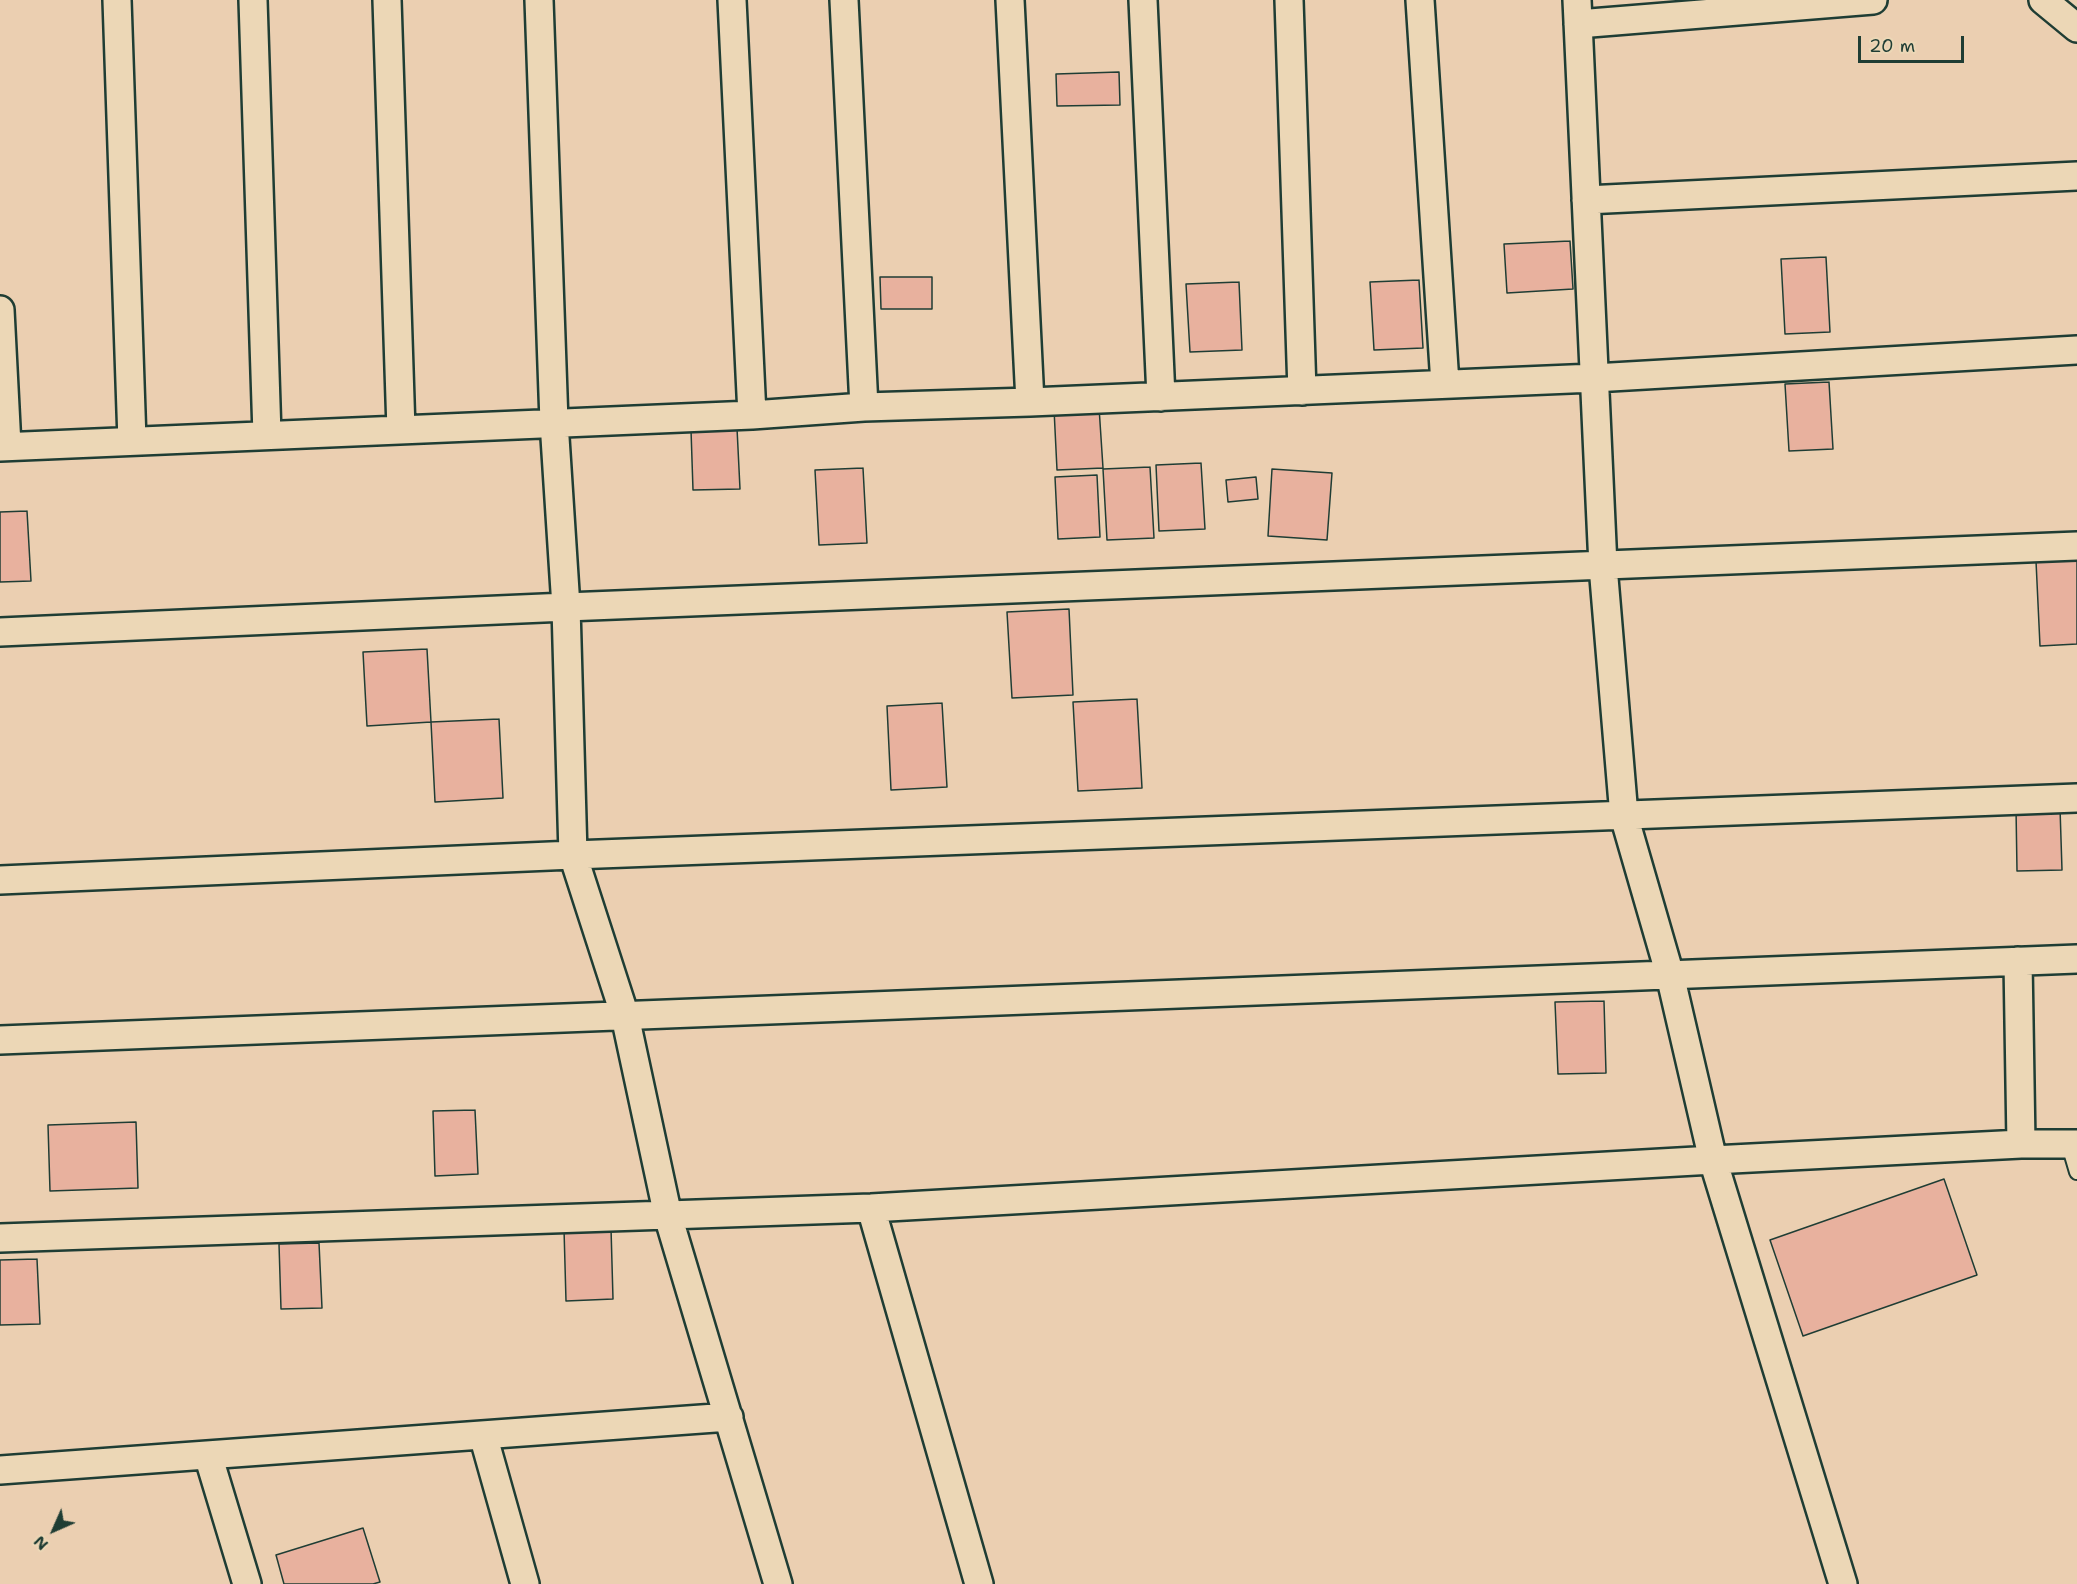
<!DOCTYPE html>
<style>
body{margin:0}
#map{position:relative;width:2077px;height:1584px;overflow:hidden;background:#ebcfb1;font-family:"Shantell Sans",sans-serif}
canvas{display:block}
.north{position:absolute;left:24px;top:1500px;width:60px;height:60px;-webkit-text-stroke:4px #ecd7b6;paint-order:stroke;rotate:225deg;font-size:16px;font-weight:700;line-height:24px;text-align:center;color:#1f3d34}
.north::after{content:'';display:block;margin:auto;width:21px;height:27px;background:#1f3d34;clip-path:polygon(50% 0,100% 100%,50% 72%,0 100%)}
.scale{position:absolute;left:1858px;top:36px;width:106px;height:27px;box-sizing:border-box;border:3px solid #1f3d34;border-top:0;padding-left:8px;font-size:18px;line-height:21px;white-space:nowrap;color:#1f3d34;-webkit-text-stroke:4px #ecd7b6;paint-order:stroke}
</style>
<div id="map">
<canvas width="2077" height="1584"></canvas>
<div class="north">N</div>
<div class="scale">20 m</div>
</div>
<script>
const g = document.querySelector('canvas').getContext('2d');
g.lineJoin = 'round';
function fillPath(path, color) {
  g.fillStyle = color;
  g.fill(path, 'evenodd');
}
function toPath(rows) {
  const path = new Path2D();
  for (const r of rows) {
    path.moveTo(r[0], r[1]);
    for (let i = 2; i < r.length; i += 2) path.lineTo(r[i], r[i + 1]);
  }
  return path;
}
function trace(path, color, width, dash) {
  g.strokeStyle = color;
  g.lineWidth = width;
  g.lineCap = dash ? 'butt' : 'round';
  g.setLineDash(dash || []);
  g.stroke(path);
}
const building = toPath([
 [1119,72,1120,105,1057,106,1056,74,1119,72],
 [1570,241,1573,289,1507,293,1504,244,1570,241],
 [1826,257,1830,332,1785,334,1781,259,1826,257],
 [880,277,932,277,932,309,881,309,880,277],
 [1419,280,1423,348,1374,350,1370,282,1419,280],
 [1239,282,1242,350,1190,352,1186,284,1239,282],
 [1829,382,1833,449,1789,451,1785,384,1829,382],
 [1099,407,1103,468,1057,470,1054,409,1099,407],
 [737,428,740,489,693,490,691,430,737,428],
 [1201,463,1205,529,1159,531,1156,465,1201,463],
 [1150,467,1154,538,1107,540,1103,469,1150,467],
 [863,468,867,543,819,545,815,470,863,468],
 [1272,469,1332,473,1327,540,1268,536,1272,469],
 [1097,475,1100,537,1058,539,1055,477,1097,475],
 [1256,477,1258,499,1228,502,1226,480,1256,477],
 [27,511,31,581,0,582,0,512,27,511],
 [2077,559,2077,644,2040,646,2036,561,2077,559],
 [1069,609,1073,695,1012,698,1007,612,1069,609],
 [427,649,431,722,367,726,363,652,427,649],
 [1137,699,1142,788,1078,791,1073,702,1137,699],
 [942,703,947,787,891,790,887,706,942,703],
 [499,719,503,798,435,802,431,722,499,719],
 [2016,808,2060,808,2062,870,2017,871,2016,808],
 [1604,1001,1606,1073,1558,1074,1555,1002,1604,1001],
 [475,1110,478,1174,435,1176,433,1111,475,1110],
 [136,1122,138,1188,50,1191,48,1125,136,1122],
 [1944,1179,1977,1275,1803,1336,1770,1240,1944,1179],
 [611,1228,613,1299,566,1301,564,1229,611,1228],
 [319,1243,322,1308,281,1309,279,1244,319,1243],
 [37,1259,40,1324,0,1325,0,1260,37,1259],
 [363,1528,380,1582,373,1584,284,1584,276,1555,363,1528]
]);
fillPath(building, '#e8b19e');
trace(building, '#1f3d34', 1.5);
const service = toPath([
 [2069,1145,2077,1172]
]);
const minor = toPath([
 [117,0,132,441],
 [253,0,267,435],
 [387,0,401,430],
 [539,0,554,422,566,607,573,855,625,1016,668,1216,778,1584],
 [732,0,752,415],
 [844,0,864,407],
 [1010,0,1030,402],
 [1143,0,1161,397],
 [1289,0,1302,391],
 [1420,0,1445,384],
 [1577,0,1603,566,1624,816,1670,975,1713,1160,1843,1584],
 [2043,0,2077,28],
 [1578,24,1873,0],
 [1586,200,2077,176],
 [0,310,7,446],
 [0,447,752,415,864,407,1030,402,1594,378,2077,350],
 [0,632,566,607,2077,546],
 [0,880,573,855,2077,798],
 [2018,961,2021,1144],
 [0,1040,2077,959],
 [871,1208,979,1584],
 [0,1238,871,1208,1713,1160,2021,1144,2077,1144],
 [483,1435,525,1584],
 [208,1455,247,1584],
 [0,1470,729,1417]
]);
trace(service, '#1f3d34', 18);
trace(minor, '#1f3d34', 32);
trace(service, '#ecd7b6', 14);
trace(minor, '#ecd7b6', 27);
</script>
